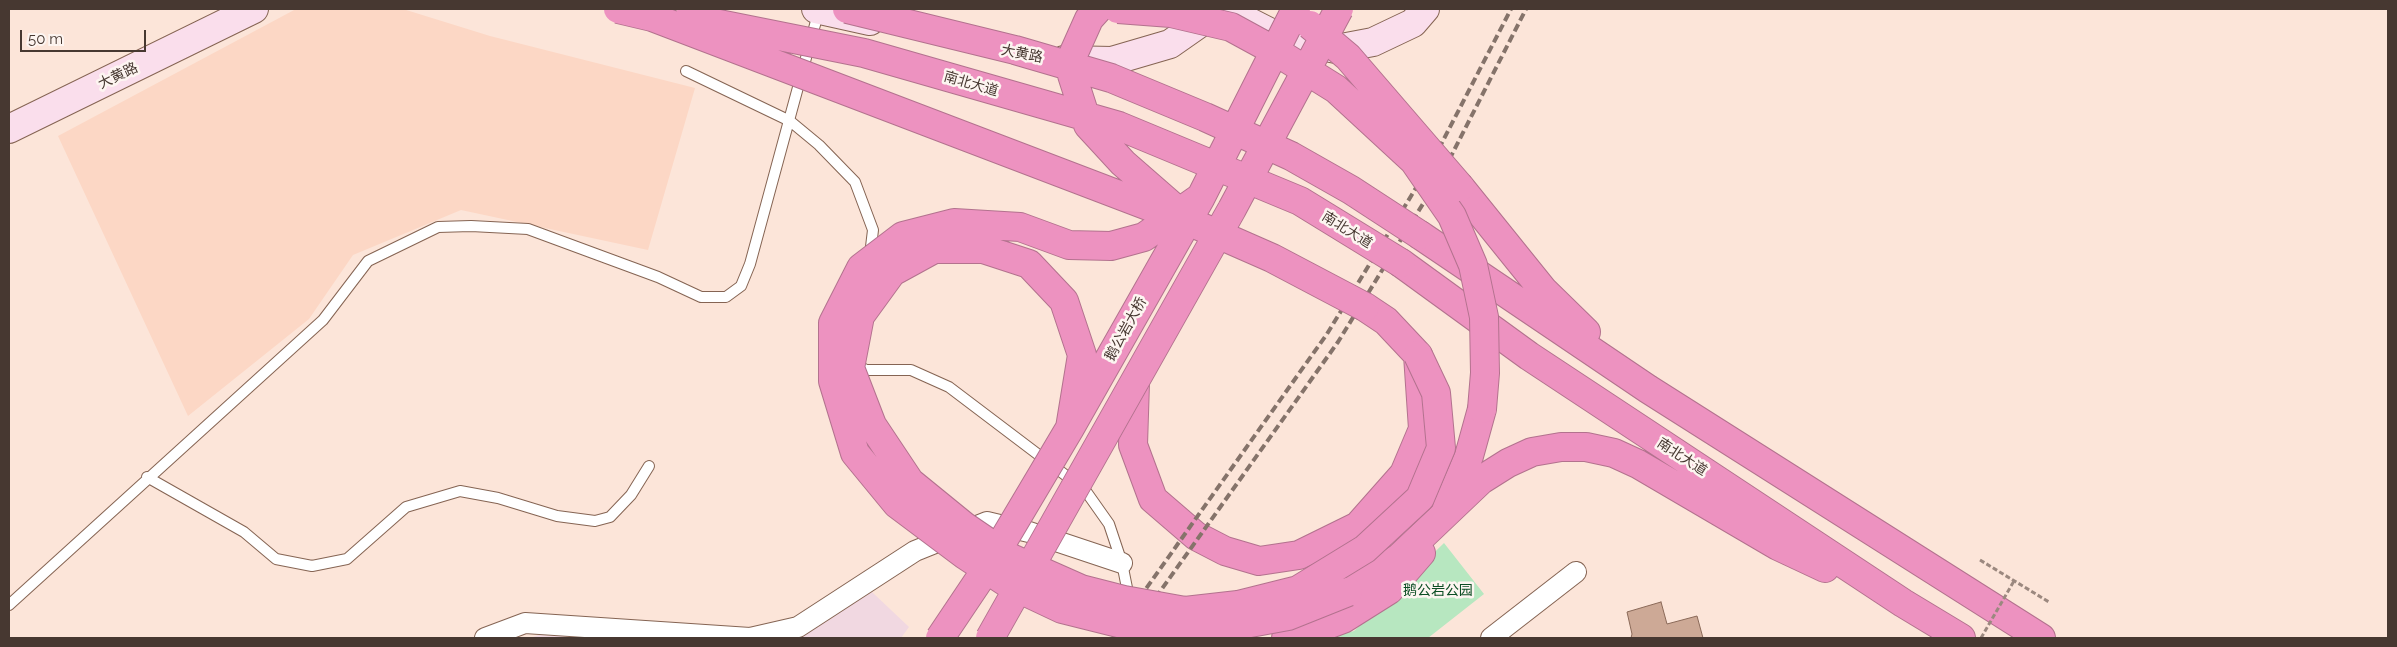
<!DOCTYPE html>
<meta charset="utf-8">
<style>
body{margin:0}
#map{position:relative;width:2397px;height:647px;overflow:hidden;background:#fce5d9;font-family:Raleway,sans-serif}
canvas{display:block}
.frame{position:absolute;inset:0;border:10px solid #473831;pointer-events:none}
.scale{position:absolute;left:20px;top:30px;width:126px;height:22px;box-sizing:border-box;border:2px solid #473831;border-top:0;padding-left:6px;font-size:15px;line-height:18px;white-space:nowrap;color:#473831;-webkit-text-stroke:4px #fdf5f1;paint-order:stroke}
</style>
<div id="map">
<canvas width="2397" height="647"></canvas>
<div class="frame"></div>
<div class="scale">50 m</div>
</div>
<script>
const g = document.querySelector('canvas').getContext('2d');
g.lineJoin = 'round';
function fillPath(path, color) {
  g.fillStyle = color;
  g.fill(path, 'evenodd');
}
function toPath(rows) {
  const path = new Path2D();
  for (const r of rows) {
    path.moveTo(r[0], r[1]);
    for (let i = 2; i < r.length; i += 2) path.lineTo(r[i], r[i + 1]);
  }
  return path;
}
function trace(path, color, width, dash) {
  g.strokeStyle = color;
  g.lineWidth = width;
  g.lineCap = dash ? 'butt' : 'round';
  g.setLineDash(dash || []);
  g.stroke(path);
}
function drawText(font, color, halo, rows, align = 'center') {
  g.font = font + ' Raleway,"Noto Sans SC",sans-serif';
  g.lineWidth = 5;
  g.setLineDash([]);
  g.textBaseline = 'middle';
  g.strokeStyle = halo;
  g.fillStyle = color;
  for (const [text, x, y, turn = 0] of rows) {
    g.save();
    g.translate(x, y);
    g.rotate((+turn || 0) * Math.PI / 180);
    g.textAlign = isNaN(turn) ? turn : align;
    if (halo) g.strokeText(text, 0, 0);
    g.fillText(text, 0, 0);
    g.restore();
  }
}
fillPath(toPath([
 [296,9,403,9,490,36,695,88,648,250,461,210,353,255,309,319,188,416,58,136]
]), '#fcd7c5');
fillPath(toPath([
 [872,592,909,627,901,638,780,638,803,633],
 [539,635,602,638,530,638]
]), '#f1d8e1');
fillPath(toPath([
 [1444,543,1484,594,1428,638,1327,638,1354,631]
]), '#b7e7c0');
const building = toPath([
 [1661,602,1667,624,1697,616,1703,638,1631,638,1632,634,1627,612,1661,602]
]);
fillPath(building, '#cda996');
trace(building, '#8a6958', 1);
const lane = toPath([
 [686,71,790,121,819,145,855,182,873,230,870,255],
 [855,364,866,370,911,370,949,387,1085,490,1109,524,1122,563,1129,598],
 [147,477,244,532,276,559,312,566,347,559,406,507,460,491,498,498,557,516,595,521,610,517,631,495,649,466],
 [9,605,323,320,368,261,438,227,471,226,528,229,658,277,701,297,726,297,741,286,750,264,819,10]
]);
const street = toPath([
 [485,638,525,623,750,638,798,627,915,551,987,522,1029,532,1122,563],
 [1491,638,1576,572]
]);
const secondary = toPath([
 [816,9,870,21],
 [1224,9,1283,39,1336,49,1373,42,1413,23,1425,9],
 [1064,60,1112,61,1170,44,1220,9],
 [9,129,254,9]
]);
const highway = toPath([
 [1460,187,1543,290,1586,332],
 [1420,235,1648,389,2041,638],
 [1401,263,1529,356,1903,603,1961,638],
 [1135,383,1133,445,1153,499,1196,536,1225,551,1259,561,1299,555,1358,526,1404,474,1423,429,1418,355,1386,321,1365,307],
 [1447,507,1469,456,1482,409],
 [1348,592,1400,557,1481,480,1508,463,1532,452,1561,447,1586,447,1614,453,1638,464,1778,546,1825,568],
 [1286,638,1303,634,1343,619,1389,590,1421,553]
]);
trace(lane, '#856453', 12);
trace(street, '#856453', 22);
trace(secondary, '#856453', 30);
trace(highway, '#b3728e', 30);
trace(toPath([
 [1980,560,2049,602]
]), '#9b887f', 3, [5, 2.5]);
trace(lane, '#fff', 10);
trace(street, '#fff', 20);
trace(secondary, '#fadeec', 28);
trace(highway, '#ed92c0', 28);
trace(toPath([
 [1113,638,1133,607,1327,334,1433,160,1511,9],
 [1129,638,1144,614,1338,342,1445,168,1526,9]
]), '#85736a', 4, [8, 4]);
const highwayBridge = toPath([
 [618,9,652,17,1190,222,1272,258,1365,307],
 [847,9,1015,50,1111,78,1205,117,1291,156,1351,190,1420,235],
 [1098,9,1089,19,1072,57,1072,75,1088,125,1123,163,1178,211],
 [1118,9,1171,13,1231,27,1275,51,1336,89,1414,161,1452,216,1473,265,1484,317,1485,373,1482,409],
 [689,18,864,53,1119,126,1300,201,1401,263],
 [1310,25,1348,57,1460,187],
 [1201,197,1144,237,1111,246,1069,245,1020,227,954,223,903,236,861,268,833,323,833,381,855,453,897,504,965,555,1009,584,1062,609,1122,624,1176,632,1234,626,1288,616,1348,592],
 [1070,428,1082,355,1064,301,1029,264,983,249,934,249,892,272,860,316,850,368,872,425,910,482,964,526,1011,558,1081,589,1124,600,1185,611,1238,605,1298,590,1365,549,1420,498,1441,448,1436,393,1418,355],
 [940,638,985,571,1070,428,1201,197,1296,9],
 [990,638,1232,209,1339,9]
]);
trace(highwayBridge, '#b3728e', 30, []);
trace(toPath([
 [1981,638,2014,581]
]), '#9b887f', 3, [5, 2.5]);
trace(highwayBridge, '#ed92c0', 28);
drawText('14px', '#473831', '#fdf5f1', [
 ["大黄路",1022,54,11],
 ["大黄路",118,76,-26],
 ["南北大道",971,84,16],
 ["南北大道",1347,230,32],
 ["鹅公岩大桥",1126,329,-61],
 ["南北大道",1682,457,33]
]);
drawText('14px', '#0c4e24', '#fdf5f1', [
 ["鹅公岩公园",1438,591]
]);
</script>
